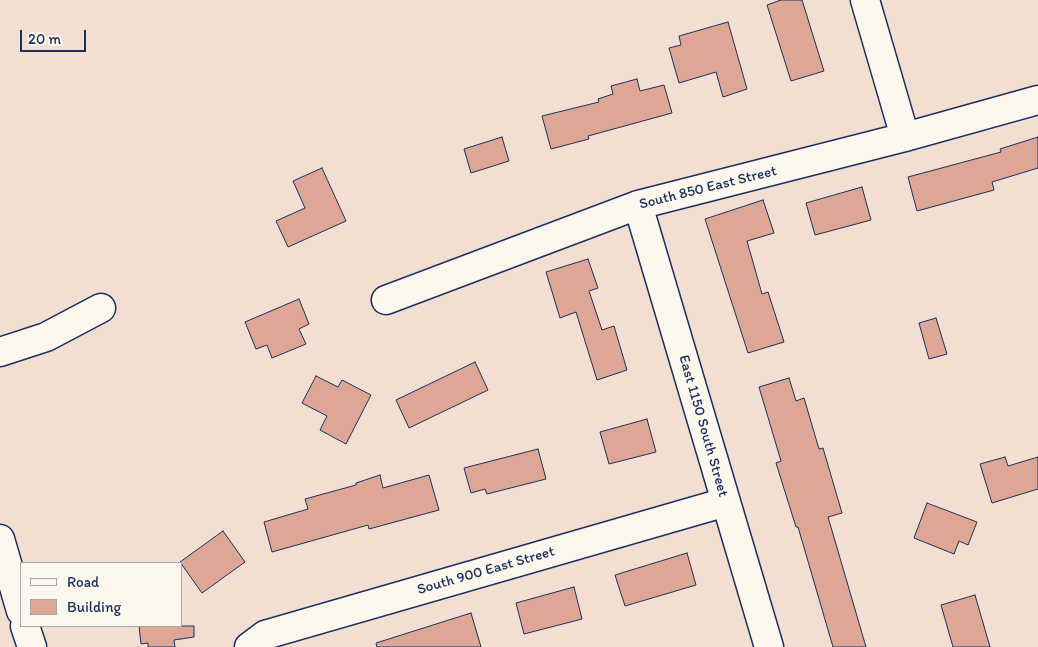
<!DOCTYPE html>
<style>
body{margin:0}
#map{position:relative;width:1038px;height:647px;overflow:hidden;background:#f2dfd2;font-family:Itim,sans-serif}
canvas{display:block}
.legend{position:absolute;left:20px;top:562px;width:162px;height:65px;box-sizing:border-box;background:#fbf7ec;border:1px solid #a1a7b3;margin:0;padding:6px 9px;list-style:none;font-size:15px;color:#1b2f5e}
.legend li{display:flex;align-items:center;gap:10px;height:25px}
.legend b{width:25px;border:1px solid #a1a7b3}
.scale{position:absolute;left:20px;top:30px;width:66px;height:22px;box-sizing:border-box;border:2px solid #1b2f5e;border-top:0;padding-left:6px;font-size:15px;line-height:18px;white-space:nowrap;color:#1b2f5e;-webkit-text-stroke:4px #fbf7ec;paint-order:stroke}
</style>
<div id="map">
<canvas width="1038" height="647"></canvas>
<ul class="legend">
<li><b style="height:6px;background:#fbf7ec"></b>Road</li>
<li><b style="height:14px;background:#dea795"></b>Building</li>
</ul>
<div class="scale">20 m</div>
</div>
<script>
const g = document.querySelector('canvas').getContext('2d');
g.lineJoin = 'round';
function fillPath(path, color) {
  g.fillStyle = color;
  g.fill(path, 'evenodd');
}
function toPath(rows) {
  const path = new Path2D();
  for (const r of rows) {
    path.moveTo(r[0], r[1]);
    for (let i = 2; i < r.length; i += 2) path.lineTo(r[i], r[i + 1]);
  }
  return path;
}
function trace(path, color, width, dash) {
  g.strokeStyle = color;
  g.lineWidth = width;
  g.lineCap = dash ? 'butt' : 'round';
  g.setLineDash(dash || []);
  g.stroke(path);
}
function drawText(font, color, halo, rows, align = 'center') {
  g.font = font + ' Itim,sans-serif';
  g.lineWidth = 5;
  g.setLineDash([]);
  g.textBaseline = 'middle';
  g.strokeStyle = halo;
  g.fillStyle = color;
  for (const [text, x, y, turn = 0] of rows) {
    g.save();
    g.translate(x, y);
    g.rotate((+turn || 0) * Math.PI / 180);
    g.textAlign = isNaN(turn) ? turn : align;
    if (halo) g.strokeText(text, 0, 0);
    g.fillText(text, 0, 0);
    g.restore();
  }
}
const building = toPath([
 [781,0,802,0,824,71,791,81,767,5,781,0],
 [728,22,747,89,723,97,716,72,679,83,669,48,681,45,679,36,728,22],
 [637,79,640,91,664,85,672,113,588,136,589,139,551,149,542,116,599,102,598,99,613,94,611,86,637,79],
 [502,137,509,161,471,173,464,149,502,137],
 [1038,137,1038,168,992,182,994,190,917,211,908,177,1001,152,1000,149,1038,137],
 [322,168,346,221,288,247,276,221,305,208,293,181,322,168],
 [862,187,871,220,815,235,806,203,862,187],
 [763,200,774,233,747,241,762,294,768,292,784,342,748,353,705,219,763,200],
 [588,259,598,288,589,291,602,330,614,326,627,370,597,380,576,312,560,318,546,272,588,259],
 [299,299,309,324,299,329,306,344,272,358,267,345,256,349,245,322,299,299],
 [936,318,947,354,929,359,919,323,936,318],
 [475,362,488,390,409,428,396,400,475,362],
 [316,376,338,387,342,380,371,395,346,444,320,430,327,416,302,403,316,376],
 [789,378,796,401,804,398,819,449,823,448,842,513,828,517,866,647,833,647,798,527,796,527,776,463,781,461,759,387,789,378],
 [647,419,656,452,609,464,600,432,647,419],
 [538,449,546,479,487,494,485,489,471,493,464,468,538,449],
 [1005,457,1008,466,1038,457,1038,489,992,503,980,464,1005,457],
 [380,475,383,488,429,475,439,510,369,529,368,525,272,552,264,522,308,509,305,499,356,485,356,483,380,475],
 [927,503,977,522,968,545,959,541,954,554,914,538,927,503],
 [223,531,245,562,202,593,180,562,223,531],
 [687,553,696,585,625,606,615,575,687,553],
 [574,587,582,619,524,634,516,603,574,587],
 [975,595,990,647,953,647,941,605,975,595],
 [471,613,481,647,377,647,376,643,471,613],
 [139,626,194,626,194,637,174,640,175,647,148,647,148,643,141,644,139,626]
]);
fillPath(building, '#dea795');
trace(building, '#1b2f5e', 1);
const minor = toPath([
 [865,0,905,137],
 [638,205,769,647],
 [386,300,638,205,905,137,1038,100],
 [0,352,46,337,101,308],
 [0,539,21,611],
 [25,626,32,647],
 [249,647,265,635,726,502]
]);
trace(minor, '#1b2f5e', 31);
trace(minor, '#fbf7ec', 28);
drawText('15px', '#1b2f5e', '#fbf7ec', [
 ["South 850 East Street",708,188,-14],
 ["East 1150 South Street",703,426,74],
 ["South 900 East Street",486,571,-16]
]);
</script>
